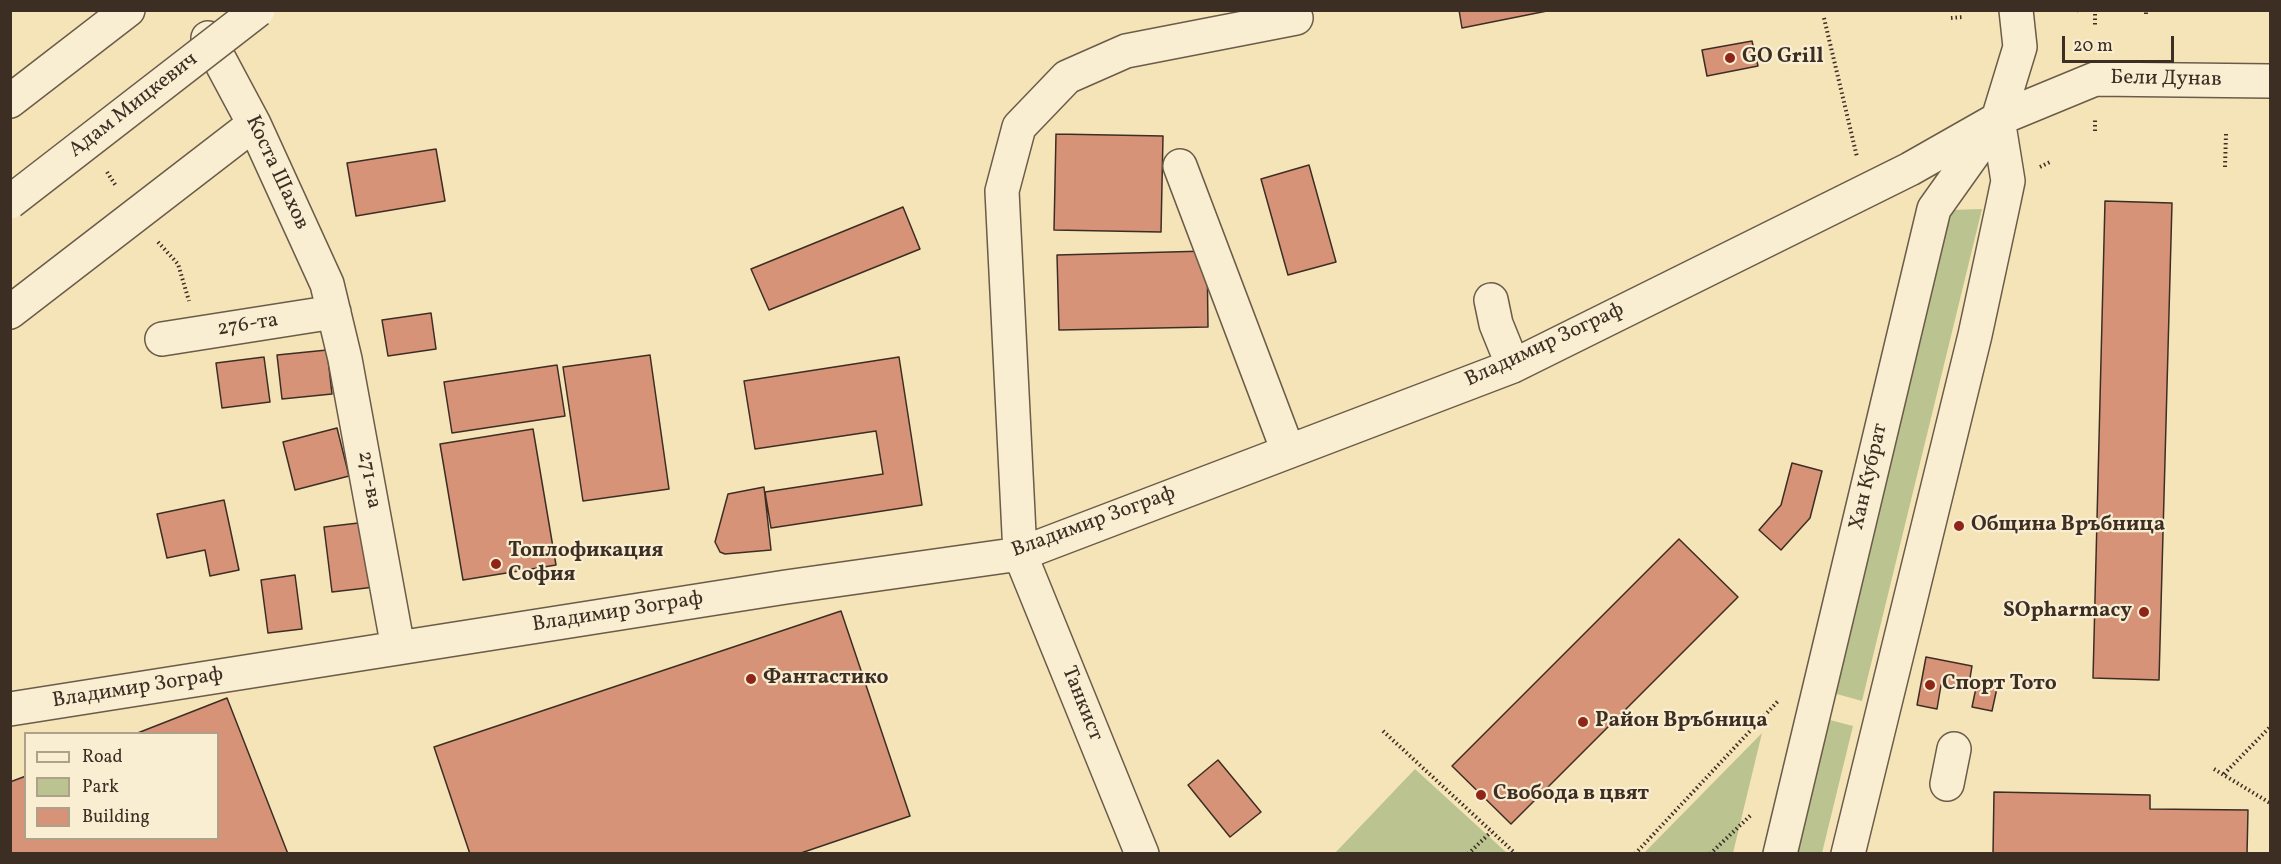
<!DOCTYPE html>
<meta charset="utf-8">
<style>
body{margin:0}
#map{position:relative;width:2281px;height:864px;overflow:hidden;background:#f6e4b9;font-family:Vollkorn,serif}
canvas{display:block}
.frame{position:absolute;inset:0;border:12px solid #3d2e24;pointer-events:none}
.legend{position:absolute;left:24px;top:732px;width:195px;height:108px;box-sizing:border-box;background:#f9edd2;border:2px solid #aea18c;margin:0;padding:8px 10px;list-style:none;font-size:18px;color:#3d2e24}
.legend li{display:flex;align-items:center;gap:12px;height:30px}
.legend b{width:30px;border:2px solid #aea18c}
.scale{position:absolute;left:2062px;top:36px;width:112px;height:27px;box-sizing:border-box;border:3px solid #3d2e24;border-top:0;padding-left:8px;font-size:18px;line-height:21px;white-space:nowrap;color:#3d2e24;-webkit-text-stroke:4px #f9edd2;paint-order:stroke}
</style>
<div id="map">
<canvas width="2281" height="864"></canvas>
<div class="frame"></div>
<ul class="legend">
<li><b style="height:8px;background:#f9edd2"></b>Road</li>
<li><b style="height:16px;background:#bbc490"></b>Park</li>
<li><b style="height:16px;background:#d69377"></b>Building</li>
</ul>
<div class="scale">20 m</div>
</div>
<script>
const g = document.querySelector('canvas').getContext('2d');
g.lineJoin = 'round';
function fillPath(path, color) {
  g.fillStyle = color;
  g.fill(path, 'evenodd');
}
function toPath(rows) {
  const path = new Path2D();
  for (const r of rows) {
    path.moveTo(r[0], r[1]);
    for (let i = 2; i < r.length; i += 2) path.lineTo(r[i], r[i + 1]);
  }
  return path;
}
function trace(path, color, width, dash) {
  g.strokeStyle = color;
  g.lineWidth = width;
  g.lineCap = dash ? 'butt' : 'round';
  g.setLineDash(dash || []);
  g.stroke(path);
}
function drawText(font, color, halo, rows, align = 'center') {
  g.font = font + ' Vollkorn,serif';
  g.lineWidth = 4.5;
  g.setLineDash([]);
  g.textBaseline = 'middle';
  g.strokeStyle = halo;
  g.fillStyle = color;
  for (const [text, x, y, turn = 0] of rows) {
    g.save();
    g.translate(x, y);
    g.rotate((+turn || 0) * Math.PI / 180);
    g.textAlign = isNaN(turn) ? turn : align;
    if (halo) g.strokeText(text, 0, 0);
    g.fillText(text, 0, 0);
    g.restore();
  }
}
fillPath(toPath([
 [1982,209,1862,701,1833,693,1951,210],
 [1830,720,1853,726,1822,853,1798,853],
 [1762,733,1733,853,1644,853],
 [1415,769,1507,853,1335,853]
]), '#bbc490');
const building = toPath([
 [1459,10,1552,10,1462,28,1459,10],
 [1752,41,1758,66,1707,76,1702,50,1752,41],
 [1056,134,1163,136,1161,232,1054,230,1056,134],
 [436,149,445,201,356,216,347,163,436,149],
 [1309,165,1336,262,1288,275,1261,179,1309,165],
 [2105,201,2172,203,2159,680,2093,678,2105,201],
 [903,207,920,249,769,310,751,269,903,207],
 [1207,251,1208,327,1059,330,1057,255,1207,251],
 [431,313,436,349,388,356,382,320,431,313],
 [327,350,332,394,282,399,277,355,327,350],
 [650,355,669,489,583,501,563,367,650,355],
 [264,357,270,402,222,408,216,363,264,357],
 [899,357,922,505,771,528,765,492,883,474,876,431,755,449,744,381,899,357],
 [557,365,565,416,452,433,444,382,557,365],
 [337,428,349,476,295,490,283,442,337,428],
 [533,429,556,565,463,580,440,444,533,429],
 [1792,463,1822,471,1810,518,1781,550,1759,530,1781,505,1792,463],
 [764,487,771,550,725,554,720,552,715,542,728,494,764,487],
 [224,500,239,570,210,576,205,550,167,558,157,514,224,500],
 [367,522,375,587,332,592,324,527,367,522],
 [1679,539,1738,597,1511,824,1452,766,1679,539],
 [295,575,302,629,268,633,261,580,295,575],
 [841,611,910,816,798,854,470,854,434,747,841,611],
 [1926,657,1972,666,1968,690,1941,685,1937,709,1917,705,1926,657],
 [1977,683,1997,688,1992,711,1972,707,1977,683],
 [227,698,288,854,10,854,10,782,26,776,26,838,218,838,218,734,135,734,227,698],
 [1218,760,1261,812,1230,837,1188,785,1218,760],
 [1994,792,2150,795,2150,809,2248,810,2247,854,1993,854,1994,792]
]);
fillPath(building, '#d69377');
trace(building, '#3d2e24', 1.5);
const minor = toPath([
 [208,38,254,124,327,284,345,359,398,648],
 [10,101,128,10],
 [1180,166,1288,451],
 [1491,300,1496,324,1513,366],
 [10,312,254,124],
 [162,339,334,312],
 [10,709,786,587,1020,554,1513,366,1910,169,1998,119,2095,79,2270,81],
 [1947,784,1954,749],
 [1142,854,1020,554,1002,191,1019,127,1067,77,1126,51,1296,18],
 [1780,854,1934,209,1998,119,2020,47,2016,10],
 [1848,854,1975,335,2003,205,2008,181,1998,119]
]);
trace(minor, '#6b5c49', 36);
trace(toPath([
 [1853,10,1853,13],
 [2076,11,2077,10],
 [2095,14,2095,26],
 [2146,14,2146,10],
 [1824,18,1857,157],
 [1951,18,1963,17],
 [2095,131,2095,119],
 [2040,167,2050,162],
 [2225,167,2226,134],
 [107,172,116,186],
 [158,242,178,264,189,301],
 [1383,731,1516,854],
 [2214,769,2270,803],
 [2224,774,2270,727],
 [1468,854,1491,832],
 [1635,854,1779,700],
 [1710,854,1752,814]
]), '#3d2e24', 4, [1.5, 3]);
trace(minor, '#f9edd2', 33);
const minorBridge = toPath([
 [10,202,258,10]
]);
trace(minorBridge, '#6b5c49', 36, []);
trace(minorBridge, '#f9edd2', 33);
for (const [x, y, r, color] of [
 [1730,58,6,"#8f2418"],
 [1959,526,6,"#8f2418"],
 [496,564,6,"#8f2418"],
 [2144,612,6,"#8f2418"],
 [751,679,6,"#8f2418"],
 [1930,685,6,"#8f2418"],
 [1583,722,6,"#8f2418"],
 [1481,795,6,"#8f2418"]
]) {
  const dot = new Path2D();
  dot.arc(x, y, r, 0, 2 * Math.PI);
  g.fillStyle = color;
  g.fill(dot);
  trace(dot, '#f9edd2', 2);
}
drawText('bold 21px', '#3d2e24', '#f9edd2', [
 ["GO Grill",1742,58],
 ["Община Връбница",1971,526],
 ["Топлофикация",508,552],
 ["София",508,576],
 ["SOpharmacy",2132,612,"right"],
 ["Фантастико",763,679],
 ["Спорт Тото",1942,685],
 ["Район Връбница",1595,722],
 ["Свобода в цвят",1493,795]
], 'left');
drawText('21px', '#3d2e24', '#f9edd2', [
 ["Бели Дунав",2166,80,1],
 ["Адам Мицкевич",134,106,-38],
 ["Коста Шахов",276,173,65],
 ["276-та",248,326,-9],
 ["Владимир Зограф",1545,346,-25],
 ["Хан Кубрат",1870,477,-77],
 ["271-ва",368,480,80],
 ["Владимир Зограф",1094,523,-20],
 ["Владимир Зограф",618,613,-9],
 ["Владимир Зограф",138,689,-9],
 ["Танкист",1081,704,68]
]);
</script>
